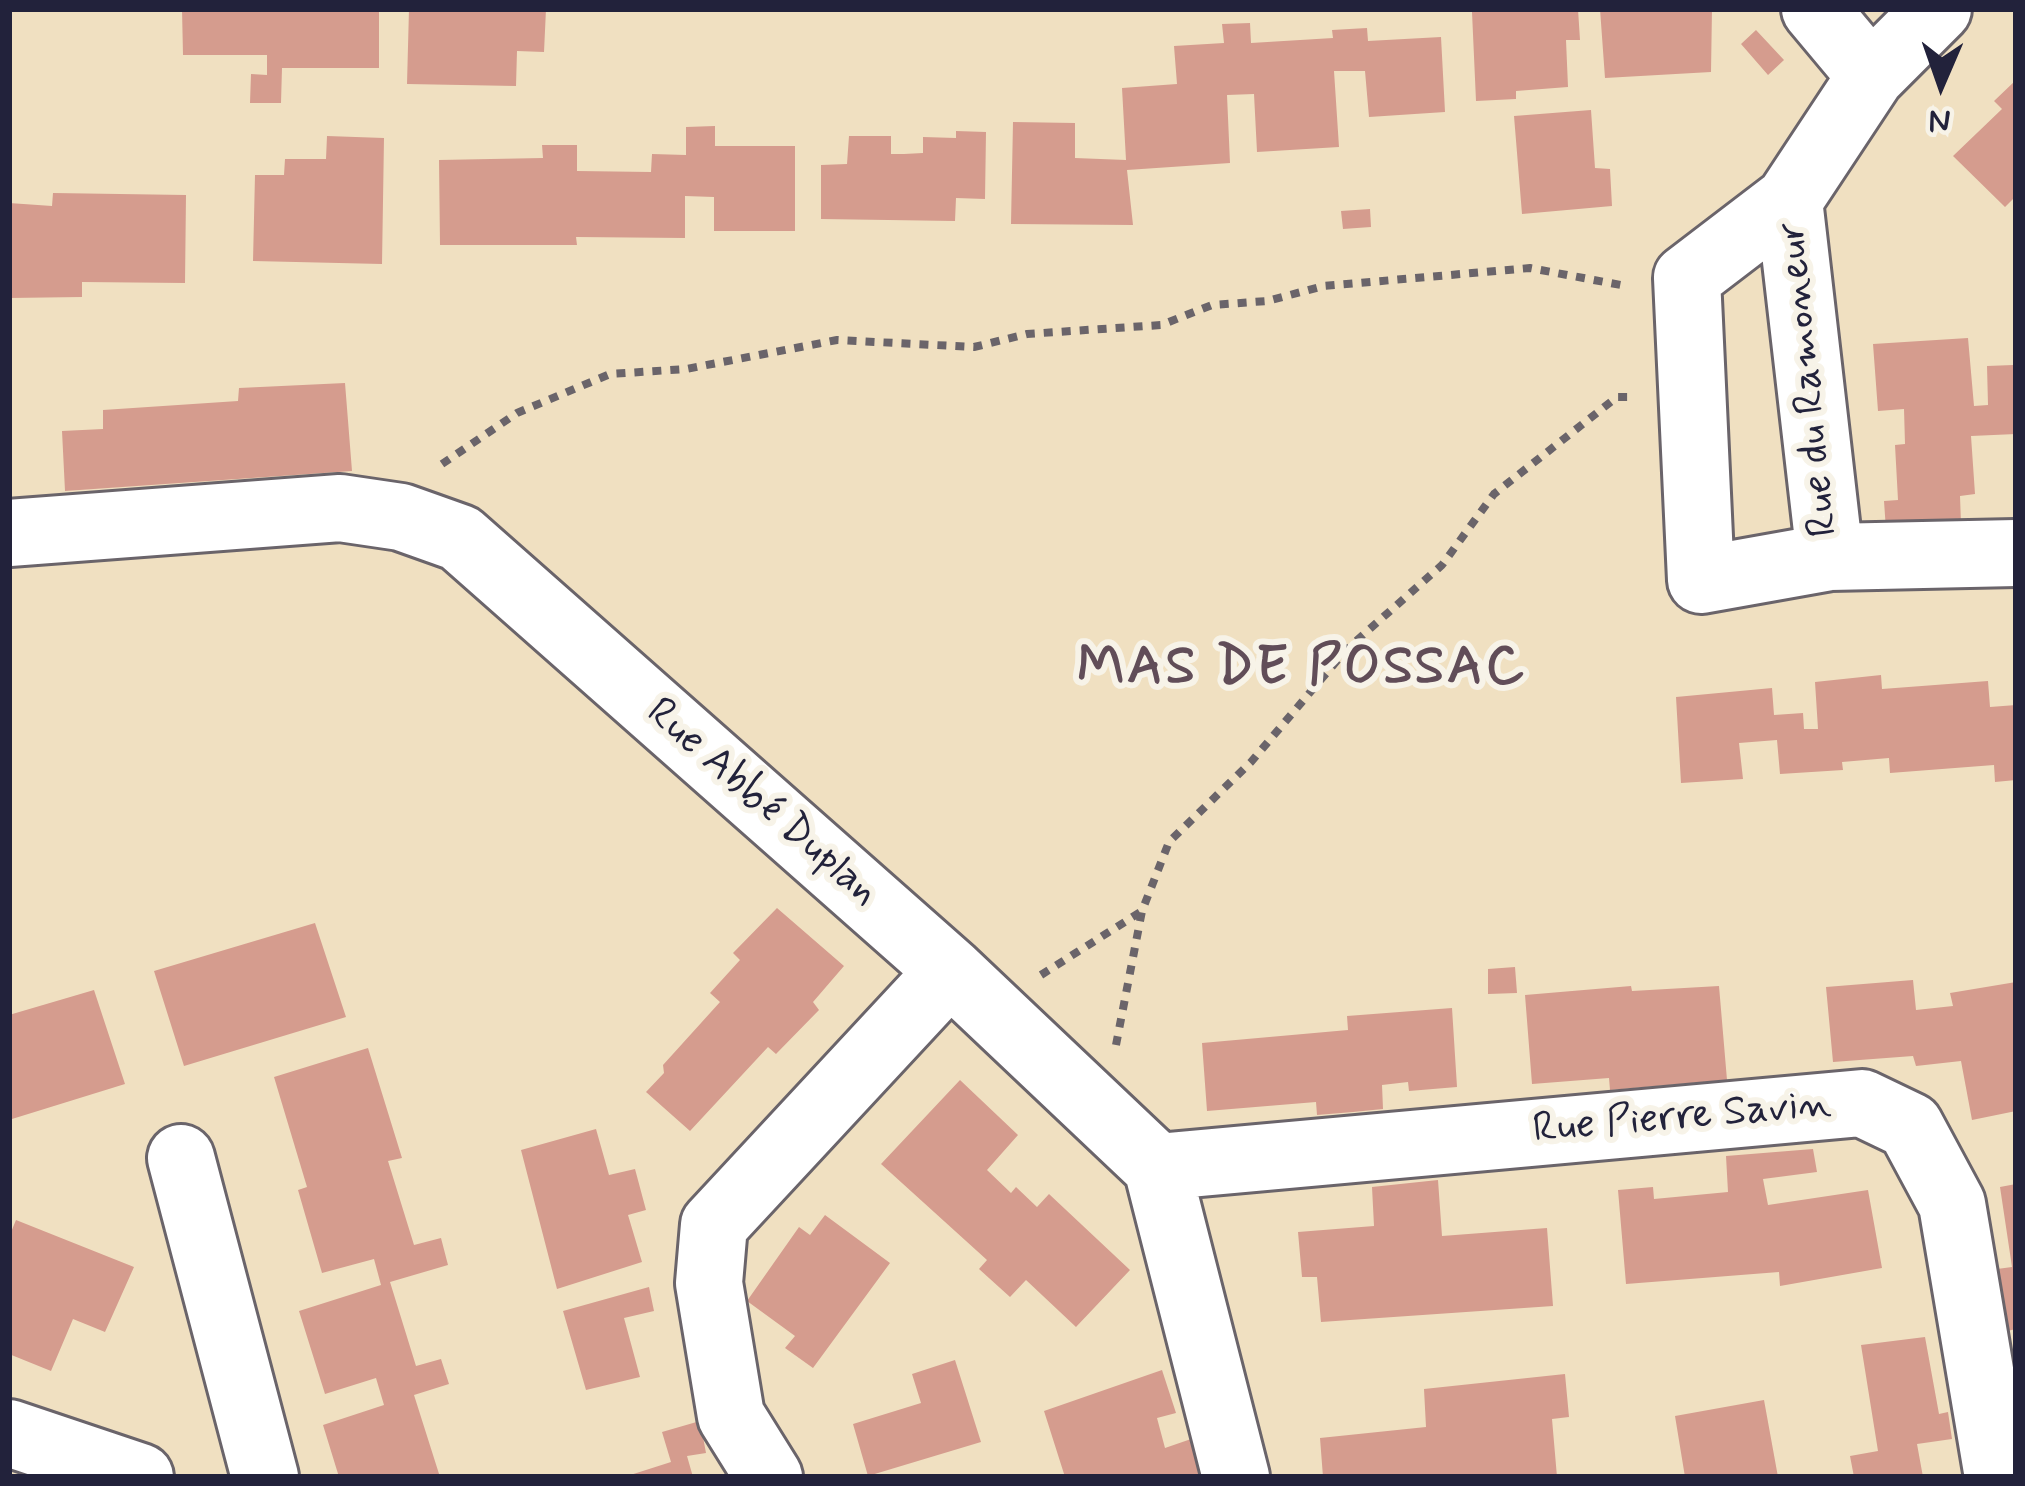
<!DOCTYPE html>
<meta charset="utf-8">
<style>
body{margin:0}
#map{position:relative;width:2025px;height:1486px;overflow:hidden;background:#f0e0c1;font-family:Mynerve,sans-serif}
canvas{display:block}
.frame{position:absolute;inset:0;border:12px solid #22223b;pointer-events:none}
.north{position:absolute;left:1881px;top:24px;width:120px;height:120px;-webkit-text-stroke:9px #f7f3e8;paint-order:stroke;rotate:182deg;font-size:33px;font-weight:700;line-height:48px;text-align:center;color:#22223b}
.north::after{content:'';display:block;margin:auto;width:42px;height:54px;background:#22223b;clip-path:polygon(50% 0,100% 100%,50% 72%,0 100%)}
</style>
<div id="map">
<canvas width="2025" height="1486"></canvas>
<div class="frame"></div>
<div class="north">N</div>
</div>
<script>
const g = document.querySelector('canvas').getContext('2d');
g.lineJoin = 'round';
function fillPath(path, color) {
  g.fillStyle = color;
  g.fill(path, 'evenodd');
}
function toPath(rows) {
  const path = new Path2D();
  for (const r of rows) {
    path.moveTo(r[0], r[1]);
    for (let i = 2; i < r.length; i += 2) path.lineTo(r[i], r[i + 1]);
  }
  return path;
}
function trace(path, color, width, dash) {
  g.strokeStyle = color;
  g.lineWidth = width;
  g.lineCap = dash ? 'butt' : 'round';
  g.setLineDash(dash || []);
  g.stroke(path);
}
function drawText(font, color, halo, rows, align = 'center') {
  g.font = font + ' Mynerve,sans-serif';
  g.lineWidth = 12;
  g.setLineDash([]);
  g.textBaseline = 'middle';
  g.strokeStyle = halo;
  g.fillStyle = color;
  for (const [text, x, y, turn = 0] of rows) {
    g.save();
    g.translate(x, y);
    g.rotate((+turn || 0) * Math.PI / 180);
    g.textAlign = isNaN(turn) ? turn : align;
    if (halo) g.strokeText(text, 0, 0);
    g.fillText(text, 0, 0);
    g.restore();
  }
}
fillPath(toPath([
 [182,9,379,9,379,68,282,68,281,103,250,103,251,74,267,75,267,55,183,55],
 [409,9,546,9,544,52,517,51,516,86,407,84],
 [1578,9,1580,40,1566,40,1568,87,1516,91,1516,99,1476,101,1472,12],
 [1600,9,1712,9,1711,72,1605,78],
 [1250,23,1251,43,1333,38,1332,30,1367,28,1368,41,1441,37,1445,112,1369,117,1365,71,1334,71,1339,147,1257,152,1254,94,1227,95,1230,163,1127,170,1133,225,1011,224,1013,122,1075,123,1075,158,1126,160,1122,88,1177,84,1174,46,1224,43,1222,24],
 [1756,30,1784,60,1768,75,1741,44],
 [2016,80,2016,196,2005,207,1953,156,2002,109,1994,101],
 [1591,110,1595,168,1610,169,1612,206,1522,214,1514,116],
 [715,126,715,146,795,146,795,231,714,231,714,197,685,196,685,238,576,237,577,245,440,245,439,160,543,158,542,145,577,145,577,171,651,172,652,154,686,155,686,127],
 [956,131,986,132,985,199,956,198,955,221,821,219,821,165,847,164,849,136,891,136,891,154,904,154,923,153,923,137,956,138],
 [327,136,384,138,382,264,253,261,255,175,284,175,285,159,326,159],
 [53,193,186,195,185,283,82,282,82,297,9,298,9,203,52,206],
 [1370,209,1371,227,1343,229,1341,211],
 [1968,338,1974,406,1988,405,1987,366,2013,365,2016,434,1971,436,1975,494,1960,496,1961,524,1886,530,1884,501,1898,500,1895,445,1905,444,1904,409,1878,411,1873,344],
 [345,383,352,471,65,491,62,431,103,429,103,410,238,401,239,388],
 [1881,675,1882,689,1988,681,1990,707,2016,705,2016,780,1995,782,1994,765,1890,773,1889,758,1842,762,1843,770,1780,774,1777,740,1739,743,1743,779,1681,783,1676,697,1772,688,1774,715,1803,713,1804,729,1818,729,1815,682],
 [777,908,844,966,813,1002,819,1010,776,1054,768,1047,690,1131,646,1092,664,1073,663,1065,720,1002,710,993,740,960,733,953],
 [315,923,346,1017,184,1066,154,971],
 [1515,967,1517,993,1488,994,1488,969],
 [1913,980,1916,1010,1953,1006,1950,993,2016,982,2016,1111,1972,1120,1961,1061,1916,1066,1913,1056,1833,1062,1826,987],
 [1631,986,1632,991,1719,986,1727,1080,1610,1090,1609,1078,1532,1084,1525,995],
 [94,990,125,1084,12,1119,9,1015],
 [1452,1008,1457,1087,1409,1091,1408,1082,1382,1085,1383,1109,1353,1112,1317,1115,1316,1102,1207,1111,1202,1043,1348,1030,1347,1016],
 [368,1048,402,1158,388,1161,414,1245,441,1238,448,1265,390,1282,416,1366,441,1359,449,1384,414,1395,440,1477,339,1477,323,1425,384,1405,376,1378,325,1394,299,1311,381,1285,374,1259,322,1273,298,1190,307,1187,274,1077],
 [960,1080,1018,1135,987,1170,1011,1193,1016,1187,1037,1207,1049,1194,1130,1270,1076,1327,1026,1280,1010,1297,979,1269,987,1260,881,1164],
 [596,1129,609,1175,635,1169,646,1210,628,1215,642,1262,557,1289,521,1150],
 [1813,1149,1817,1172,1763,1179,1768,1205,1868,1190,1882,1268,1780,1286,1779,1272,1626,1284,1618,1190,1653,1187,1654,1199,1728,1192,1726,1156],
 [1438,1180,1442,1236,1547,1228,1553,1306,1321,1322,1317,1277,1302,1277,1298,1232,1374,1226,1372,1187],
 [2016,1184,2016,1329,2007,1331,1997,1269,2012,1267,2000,1187],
 [825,1215,890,1263,813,1368,785,1348,795,1336,747,1301,799,1227,810,1235],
 [16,1220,134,1267,105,1332,73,1319,51,1371,9,1354,9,1237],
 [649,1287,654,1311,624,1318,640,1377,586,1390,563,1311],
 [1925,1337,1939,1414,1948,1412,1952,1439,1917,1444,1923,1477,1854,1477,1850,1456,1878,1451,1861,1345],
 [955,1360,981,1442,868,1476,853,1424,921,1403,912,1374],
 [1162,1370,1176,1413,1157,1418,1165,1448,1194,1438,1203,1477,1065,1477,1044,1411],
 [1565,1374,1569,1417,1552,1419,1557,1477,1323,1477,1320,1438,1426,1427,1424,1389],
 [1764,1400,1778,1477,1685,1477,1675,1416],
 [700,1421,706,1453,687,1456,693,1477,624,1477,671,1462,662,1432]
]), '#d59c8e');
const street = toPath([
 [1815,9,1871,76],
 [1938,9,1871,76,1789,200,1687,278,1701,580,1830,557,2016,553],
 [1789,200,1830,557],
 [9,533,340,508,401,517,460,538,950,971,1157,1167,1236,1477],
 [181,1158,265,1477],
 [1157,1167,1862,1103,1910,1126,1952,1204,1998,1477],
 [9,1433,140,1477],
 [769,1477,731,1416,709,1283,714,1225,950,971]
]);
trace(street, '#6a646a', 72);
trace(toPath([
 [442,464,517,413,610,374,686,369,837,340,974,347,1027,334,1161,325,1212,305,1267,301,1324,286,1530,268,1626,286],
 [1041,975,1142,911],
 [1116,1045,1142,911,1169,842,1251,762,1346,650,1442,565,1494,494,1617,397,1633,397]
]), '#6a646a', 8, [9, 9]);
trace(street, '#fff', 66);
drawText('42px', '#22223b', '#f7f3e8', [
 ["Rue du Ramoneur",1810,379,-96],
 ["Rue Abbé Duplan",761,804,41],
 ["Rue Pierre Savin",1682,1119,-5]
]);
g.letterSpacing = '3px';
drawText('bold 54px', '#614d58', '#f7f3e8', [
 ["MAS DE POSSAC",1302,671]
]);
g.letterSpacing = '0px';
</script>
